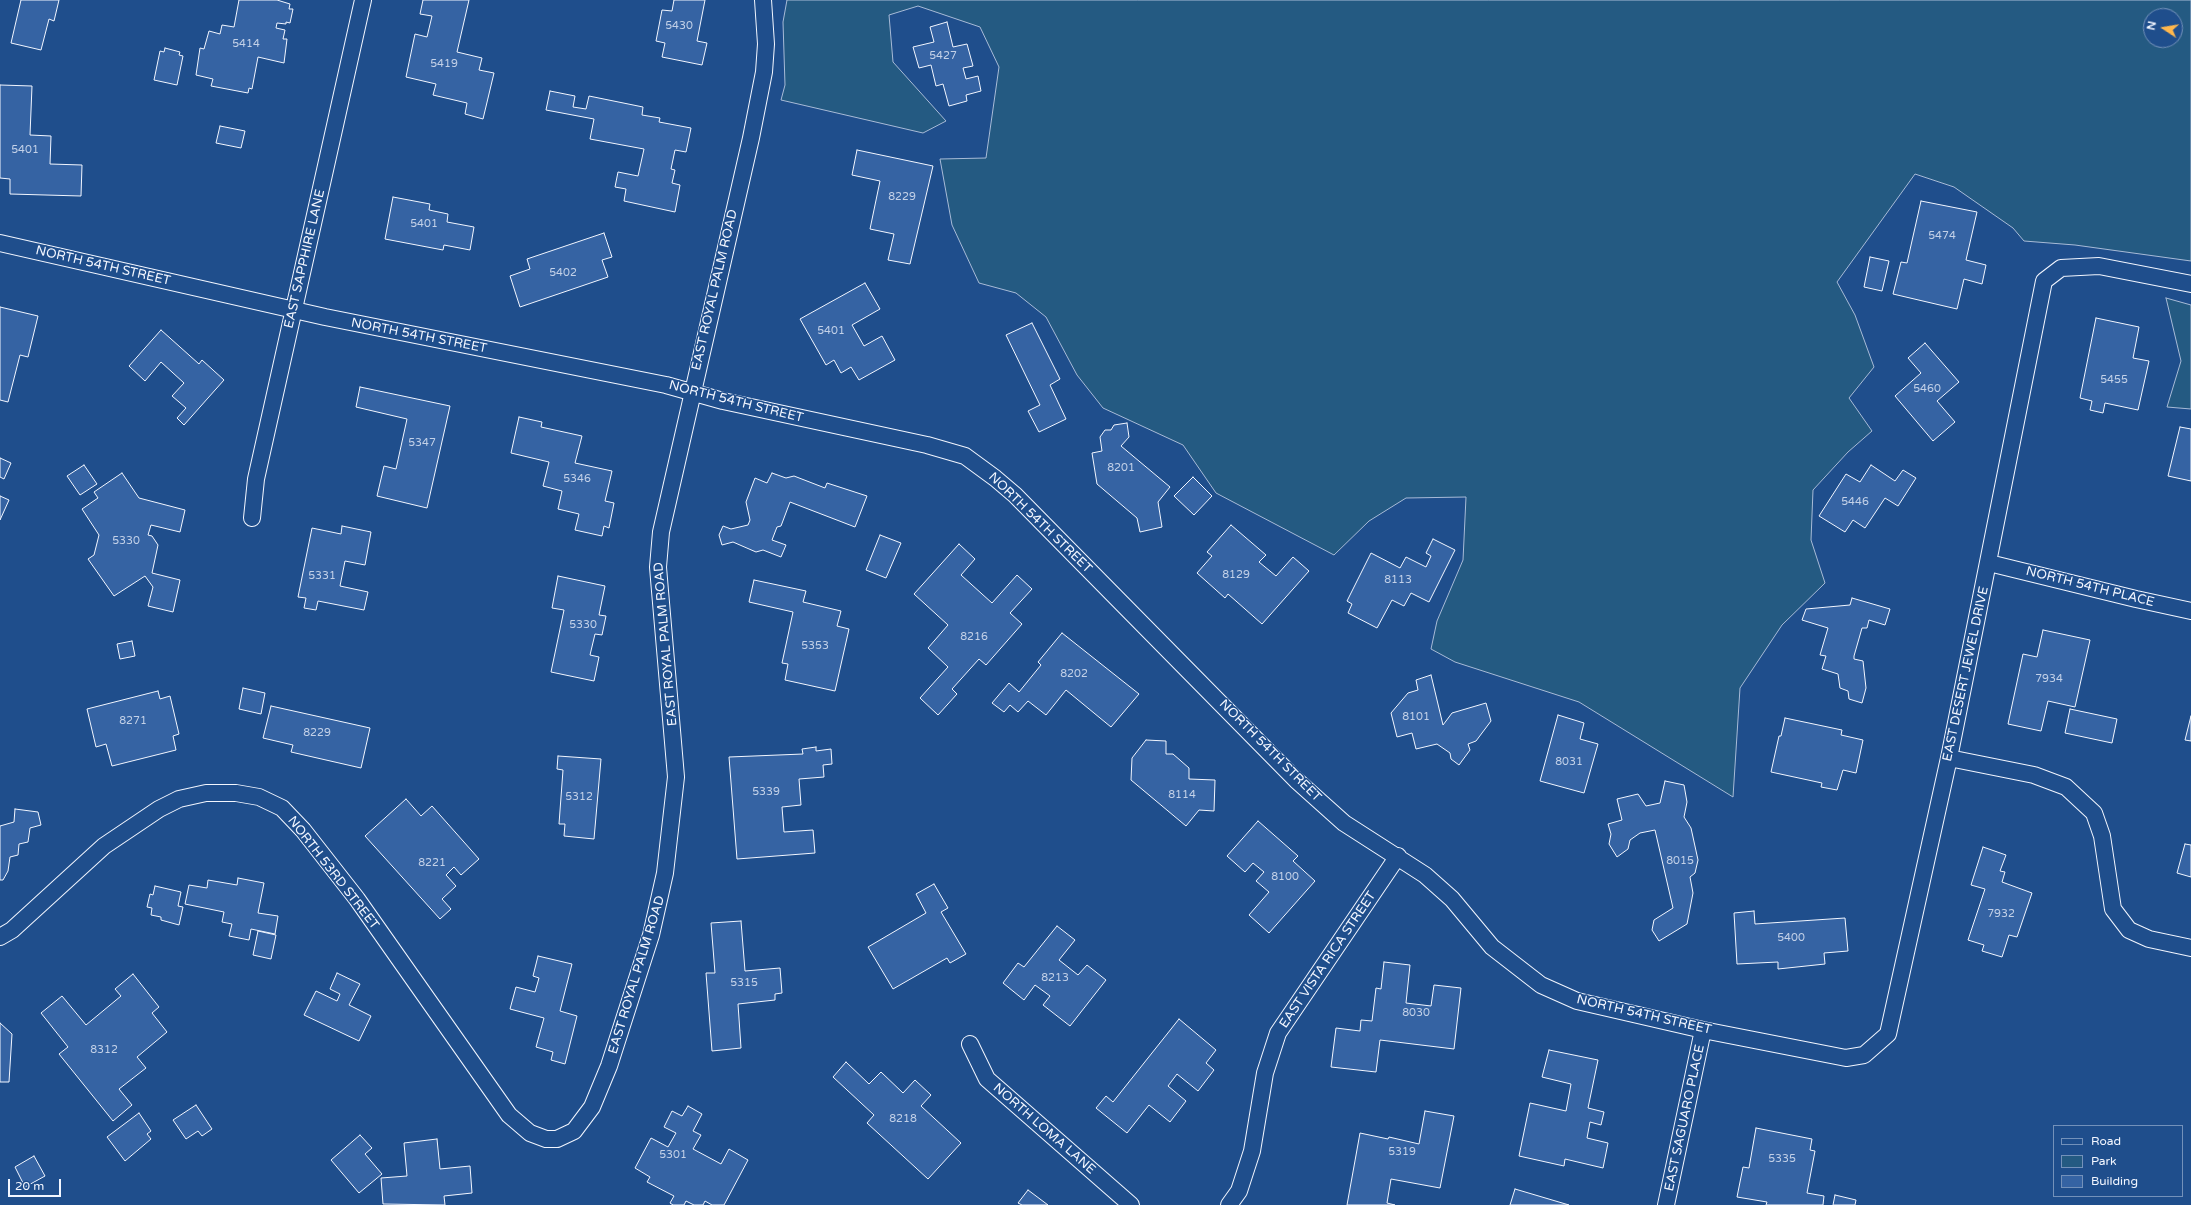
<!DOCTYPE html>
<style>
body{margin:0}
#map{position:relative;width:2191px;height:1205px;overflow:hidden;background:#1f4e8c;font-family:"Varela Round",sans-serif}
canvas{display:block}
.legend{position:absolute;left:2053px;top:1125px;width:130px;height:72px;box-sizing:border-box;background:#1f4e8c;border:1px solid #7391ba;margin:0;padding:5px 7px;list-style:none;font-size:12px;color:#f2f6ff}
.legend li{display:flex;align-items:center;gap:8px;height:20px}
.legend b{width:20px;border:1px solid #7391ba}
.north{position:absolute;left:2143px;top:8px;width:40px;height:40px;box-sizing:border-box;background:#1f4e8c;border:1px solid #7391ba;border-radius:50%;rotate:282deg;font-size:11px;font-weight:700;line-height:16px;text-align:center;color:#f2f6ff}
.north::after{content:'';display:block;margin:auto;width:14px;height:18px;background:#ffb74d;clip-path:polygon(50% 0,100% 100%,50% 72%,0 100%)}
.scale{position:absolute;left:8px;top:1179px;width:53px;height:18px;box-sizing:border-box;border:2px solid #f2f6ff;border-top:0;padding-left:5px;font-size:12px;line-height:14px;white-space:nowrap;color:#f2f6ff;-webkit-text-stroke:3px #1f4e8c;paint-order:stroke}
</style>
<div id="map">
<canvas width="2191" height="1205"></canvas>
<ul class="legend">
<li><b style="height:5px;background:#1f4e8c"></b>Road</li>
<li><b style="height:11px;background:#245a82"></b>Park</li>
<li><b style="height:11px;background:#3563a3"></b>Building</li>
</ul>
<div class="north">N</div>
<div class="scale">20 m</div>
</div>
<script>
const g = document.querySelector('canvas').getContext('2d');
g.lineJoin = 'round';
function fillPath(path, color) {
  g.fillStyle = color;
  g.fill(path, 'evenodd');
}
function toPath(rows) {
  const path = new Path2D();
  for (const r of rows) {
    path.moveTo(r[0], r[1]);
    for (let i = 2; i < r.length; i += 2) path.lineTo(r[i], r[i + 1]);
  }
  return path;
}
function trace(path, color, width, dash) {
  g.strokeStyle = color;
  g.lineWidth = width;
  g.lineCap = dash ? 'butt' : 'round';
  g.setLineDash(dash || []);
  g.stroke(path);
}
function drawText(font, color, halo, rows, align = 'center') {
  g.font = font + ' "Varela Round",sans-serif';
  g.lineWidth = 3;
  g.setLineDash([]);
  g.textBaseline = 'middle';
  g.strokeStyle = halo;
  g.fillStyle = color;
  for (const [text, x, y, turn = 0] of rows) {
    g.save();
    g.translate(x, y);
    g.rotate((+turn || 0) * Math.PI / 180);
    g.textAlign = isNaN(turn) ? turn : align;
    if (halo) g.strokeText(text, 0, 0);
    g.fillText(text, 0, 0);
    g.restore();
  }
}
const green = toPath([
 [787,0,2191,0,2191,261,2075,245,2024,241,2013,228,1954,187,1915,174,1837,282,1855,315,1874,367,1849,398,1872,431,1848,452,1813,490,1811,540,1825,583,1782,625,1740,688,1733,797,1579,702,1455,662,1431,649,1437,621,1463,560,1466,497,1406,498,1369,521,1334,555,1216,493,1183,445,1103,408,1077,375,1046,317,1016,293,979,283,952,225,940,159,986,158,999,67,980,27,918,6,889,15,893,62,946,121,923,133,781,100,785,85,783,22,787,0],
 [2151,16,2175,16,2175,40,2151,40,2151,16],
 [2166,298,2191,305,2191,409,2167,407,2181,361,2166,298]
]);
fillPath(green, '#245a82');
trace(green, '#a8bbd7', 1);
const building = toPath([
 [21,0,59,0,54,21,49,19,41,50,11,43,21,0],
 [239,0,277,0,290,4,289,9,293,9,290,23,286,22,286,24,277,23,276,28,285,30,283,39,287,39,284,63,258,57,252,89,249,88,248,93,211,86,213,79,196,75,200,48,204,49,209,31,220,34,222,25,234,27,239,0],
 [423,0,469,0,457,52,482,58,479,70,494,73,483,119,465,114,467,103,433,95,436,84,406,77,415,34,427,37,432,16,420,14,423,0],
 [674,0,705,0,697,41,707,43,702,65,662,57,665,43,656,41,662,10,672,11,674,0],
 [947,22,953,47,967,44,973,66,963,68,966,79,978,76,981,91,966,95,967,101,949,106,943,84,936,86,931,65,919,68,913,47,934,42,930,27,947,22],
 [165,48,180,52,179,55,183,56,177,85,154,80,160,51,164,52,165,48],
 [0,85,32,86,30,135,51,136,50,164,82,165,81,196,10,194,10,179,0,178,0,85],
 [550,91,575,96,573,107,586,109,589,96,643,107,642,115,660,118,659,122,691,128,686,152,675,150,671,169,675,170,672,183,680,185,675,212,624,201,626,189,615,187,618,172,638,176,644,149,590,139,594,119,546,110,550,91],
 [220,126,245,131,241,148,216,143,220,126],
 [857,150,933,166,910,264,888,260,894,234,870,229,880,181,852,175,857,150],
 [393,197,430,204,429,210,448,214,447,222,474,227,470,250,444,245,443,250,385,239,393,197],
 [1921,201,1977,212,1966,260,1986,265,1982,284,1964,279,1957,309,1893,294,1901,262,1907,263,1921,201],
 [604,233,612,257,602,260,608,277,520,307,510,276,530,269,527,259,604,233],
 [1870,257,1889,261,1882,291,1864,287,1870,257],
 [865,283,880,309,852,325,864,346,882,336,895,360,859,380,851,367,841,373,834,360,826,365,800,319,865,283],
 [0,307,38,316,28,357,20,355,8,402,0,400,0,307],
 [2096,318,2139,327,2133,358,2149,361,2138,410,2105,403,2103,413,2090,410,2092,401,2080,398,2096,318],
 [1032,323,1060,379,1050,385,1066,419,1039,432,1028,411,1040,405,1006,335,1032,323],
 [161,330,199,364,202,360,224,380,184,425,177,418,186,408,172,396,184,383,161,362,145,381,129,366,161,330],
 [1925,343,1959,382,1937,401,1955,422,1933,441,1895,396,1921,373,1908,358,1925,343],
 [360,387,450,406,427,508,377,496,384,466,396,469,407,419,356,407,360,387],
 [519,417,542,422,541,427,582,436,575,463,612,471,605,501,614,503,609,528,604,526,602,536,575,530,579,514,558,509,562,491,543,486,549,462,511,453,519,417],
 [1127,423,1129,437,1121,446,1170,487,1158,502,1162,527,1140,532,1137,518,1097,484,1092,453,1102,451,1100,437,1105,430,1111,430,1114,425,1127,423],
 [2180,427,2191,429,2191,481,2168,476,2180,427],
 [0,458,11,463,4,479,0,477,0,458],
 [84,465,97,484,80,495,67,476,84,465],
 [1871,465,1895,481,1903,470,1916,478,1898,506,1885,498,1865,528,1853,520,1845,532,1819,516,1846,474,1860,482,1871,465],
 [122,473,139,498,185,510,180,532,151,525,148,535,152,536,158,545,152,573,180,580,173,612,148,606,153,587,145,576,114,596,88,559,94,555,99,535,82,509,98,498,94,492,122,473],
 [772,473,786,478,794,476,825,488,827,483,867,496,855,527,790,502,781,526,777,527,772,540,786,545,781,557,763,550,756,552,733,542,722,545,719,535,723,526,731,529,748,525,750,520,746,502,755,478,767,483,772,473],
 [1193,477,1212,496,1194,515,1174,496,1193,477],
 [0,496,9,500,0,520,0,496],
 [1231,525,1266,555,1259,562,1276,576,1293,557,1309,571,1262,624,1228,594,1225,598,1197,573,1212,556,1207,552,1231,525],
 [342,526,371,532,365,565,345,561,340,586,368,592,364,610,318,601,316,610,304,608,306,598,298,597,312,528,341,534,342,526],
 [880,535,901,543,886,578,866,570,880,535],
 [1433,539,1455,550,1429,602,1411,593,1404,606,1392,600,1377,628,1348,613,1352,604,1347,601,1371,553,1400,568,1406,557,1426,567,1431,556,1426,553,1433,539],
 [959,544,975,559,961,575,992,603,1017,575,1032,589,1010,613,1022,624,986,665,979,659,952,689,957,694,938,715,920,698,948,667,928,648,948,625,914,594,959,544],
 [558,576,605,586,599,615,606,616,602,635,595,634,590,655,599,657,594,681,551,672,564,610,552,608,558,576],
 [754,580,806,591,803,602,841,611,837,626,849,629,835,691,785,680,788,664,782,663,793,612,749,602,754,580],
 [1852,598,1890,609,1885,625,1869,620,1867,628,1862,628,1854,656,1854,659,1863,661,1866,688,1862,703,1849,699,1848,691,1840,688,1838,674,1822,669,1826,656,1820,655,1828,628,1802,620,1806,609,1850,605,1852,598],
 [2043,630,2090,640,2075,707,2048,701,2041,731,2008,724,2023,654,2037,657,2043,630],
 [1062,633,1139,694,1111,727,1066,690,1046,715,1028,701,1018,712,1010,705,1004,712,992,703,1009,683,1019,692,1041,665,1038,662,1062,633],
 [132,641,135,656,120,659,117,644,132,641],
 [1431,675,1443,725,1452,713,1486,703,1491,721,1476,741,1468,744,1470,750,1459,765,1451,759,1450,753,1437,744,1416,749,1412,733,1397,737,1391,713,1408,693,1418,690,1416,680,1431,675],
 [243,688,265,693,261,714,239,709,243,688],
 [158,691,160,699,170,696,179,734,173,736,176,750,112,766,106,744,96,747,87,709,158,691],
 [271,706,370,728,361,768,291,752,293,745,263,738,271,706],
 [2070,709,2117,719,2112,743,2065,733,2070,709],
 [1558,715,1584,723,1580,739,1598,744,1584,793,1540,781,1558,715],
 [2191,716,2191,741,2185,740,2191,716],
 [1785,718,1842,730,1841,735,1863,740,1856,773,1843,770,1837,790,1821,787,1822,783,1771,772,1779,736,1781,736,1785,718],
 [1146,740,1166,741,1166,754,1173,754,1189,768,1189,779,1215,780,1214,811,1199,810,1186,826,1131,780,1132,758,1146,740],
 [816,747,816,751,831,749,832,764,823,765,824,777,799,779,801,805,782,807,784,832,813,830,815,853,737,859,729,757,803,754,802,749,816,747],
 [558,756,601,759,594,839,564,836,565,824,559,824,563,770,557,769,558,756],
 [1665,781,1684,785,1687,802,1684,817,1691,828,1698,860,1695,873,1690,877,1693,893,1687,924,1659,941,1652,930,1654,920,1673,908,1655,830,1640,833,1630,840,1628,849,1617,857,1609,844,1611,834,1608,824,1622,820,1617,799,1638,794,1646,806,1660,803,1665,781],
 [406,799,421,816,432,806,479,859,461,875,454,867,446,875,456,886,442,899,451,909,440,919,365,836,406,799],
 [15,809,38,812,41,825,30,828,28,842,19,844,18,855,10,857,8,871,3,880,0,880,0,826,14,822,15,809],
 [1258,821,1298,856,1293,861,1315,881,1269,933,1249,915,1269,892,1256,881,1264,872,1253,863,1245,872,1227,856,1258,821],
 [2185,844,2191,845,2191,877,2177,873,2185,844],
 [1983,847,2006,855,2000,871,2005,872,2002,882,2032,893,2017,937,2009,935,2002,957,1982,951,1984,945,1968,940,1985,889,1971,885,1983,847],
 [238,878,264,883,258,913,278,916,275,934,251,929,249,940,229,936,232,924,222,922,224,912,185,904,189,885,207,888,208,880,237,885,238,878],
 [934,884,948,908,941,912,966,954,950,963,947,958,893,989,868,947,926,913,916,894,934,884],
 [155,886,181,892,178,906,183,907,179,925,161,920,161,917,151,915,152,908,147,907,150,894,153,895,155,886],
 [1754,911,1755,924,1845,918,1848,951,1824,953,1825,964,1778,969,1778,962,1737,964,1734,913,1754,911],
 [741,921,745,971,780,968,782,993,775,994,775,1000,738,1004,741,1048,712,1051,706,973,715,973,711,923,741,921],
 [1057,926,1075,940,1059,960,1078,975,1087,965,1106,980,1070,1026,1043,1005,1050,996,1035,985,1024,1000,1003,983,1018,963,1024,967,1057,926],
 [258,931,276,935,271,959,253,955,258,931],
 [538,956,572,964,560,1011,577,1016,565,1064,551,1060,553,1052,536,1047,544,1018,510,1009,516,987,535,992,539,978,533,976,538,956],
 [1384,962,1410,965,1406,1003,1431,1006,1434,985,1461,988,1454,1049,1380,1040,1376,1072,1331,1067,1336,1028,1360,1031,1361,1020,1372,1021,1376,988,1381,989,1384,962],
 [337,973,360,984,349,1005,371,1016,359,1041,304,1015,316,991,337,1001,340,994,330,989,337,973],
 [133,974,159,1007,152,1013,167,1032,137,1057,146,1068,119,1089,132,1105,113,1121,59,1054,68,1047,41,1013,62,996,86,1025,121,996,115,989,133,974],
 [1179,1019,1216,1050,1206,1063,1214,1070,1198,1091,1177,1074,1168,1086,1186,1101,1170,1122,1149,1105,1127,1133,1096,1108,1106,1096,1113,1102,1179,1019],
 [0,1023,12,1034,9,1082,0,1082,0,1023],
 [1549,1050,1598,1060,1588,1108,1604,1112,1601,1125,1590,1122,1587,1138,1608,1143,1603,1168,1565,1159,1564,1166,1519,1156,1530,1103,1566,1111,1571,1084,1542,1077,1549,1050],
 [846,1062,869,1084,881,1072,903,1093,915,1080,931,1095,921,1106,961,1143,928,1179,867,1123,874,1115,833,1077,846,1062],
 [196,1105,212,1129,202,1136,198,1131,186,1139,173,1120,196,1105],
 [688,1106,702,1114,693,1131,701,1135,693,1149,721,1164,729,1149,748,1160,724,1205,712,1205,705,1201,703,1205,694,1205,686,1201,684,1205,673,1205,670,1203,674,1196,647,1182,650,1177,635,1168,651,1138,668,1147,676,1133,664,1127,672,1111,682,1116,688,1106],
 [1425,1111,1454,1116,1440,1188,1391,1179,1387,1203,1395,1205,1347,1205,1360,1133,1388,1139,1389,1137,1419,1144,1425,1111],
 [139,1113,151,1131,147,1134,151,1139,125,1161,107,1137,139,1113],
 [1756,1128,1812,1139,1810,1150,1815,1151,1807,1193,1824,1196,1823,1205,1766,1205,1767,1202,1737,1197,1743,1167,1749,1168,1756,1128],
 [360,1135,372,1148,365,1154,382,1174,359,1193,331,1160,360,1135],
 [437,1139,440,1169,470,1166,472,1193,444,1196,445,1205,383,1204,381,1178,407,1176,404,1143,437,1139],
 [34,1156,45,1176,25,1187,15,1167,34,1156],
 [1515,1189,1569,1205,1510,1205,1515,1189],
 [1028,1190,1048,1205,1022,1205,1018,1203,1028,1190],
 [1835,1195,1856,1200,1855,1205,1833,1205,1835,1195]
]);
fillPath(building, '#3563a3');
trace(building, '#f2f6ff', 1);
const street = toPath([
 [0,243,325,317,666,385,723,401,927,445,965,456,995,478,1015,495,1296,780,1344,823,1425,875,1452,899,1492,947,1541,985,1577,1001,1703,1030,1846,1058,1864,1055,1888,1034,1949,758,2044,281,2061,268,2099,266,2191,284],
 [252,518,256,479,363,0],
 [1989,563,2136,599,2191,611],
 [1949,758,2034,775,2066,787,2094,813,2102,836,2113,909,2129,930,2149,939,2191,948],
 [0,937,12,930,104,846,159,809,179,799,206,793,236,793,259,797,282,808,303,830,357,899,509,1115,530,1133,546,1139,557,1139,574,1131,592,1107,609,1066,651,935,665,873,676,777,660,591,658,567,661,532,751,138,764,72,766,44,763,0],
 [970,1044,987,1079,1131,1205],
 [1229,1205,1239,1191,1252,1151,1265,1073,1278,1033,1398,856],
 [1666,1205,1703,1030]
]);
trace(street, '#f2f6ff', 18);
trace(street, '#1f4e8c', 16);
drawText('11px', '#c3d1e8', null, [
 ["5430",679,26],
 ["5414",246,44],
 ["5427",943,56],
 ["5419",444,64],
 ["5401",25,150],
 ["8229",902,197],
 ["5401",424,224],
 ["5474",1942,236],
 ["5402",563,273],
 ["5401",831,331],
 ["5455",2114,380],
 ["5460",1927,389],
 ["5347",422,443],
 ["8201",1121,468],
 ["5346",577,479],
 ["5446",1855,502],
 ["5330",126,541],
 ["8129",1236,575],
 ["5331",322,576],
 ["8113",1398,580],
 ["5330",583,625],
 ["8216",974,637],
 ["5353",815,646],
 ["8202",1074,674],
 ["7934",2049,679],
 ["8101",1416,717],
 ["8271",133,721],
 ["8229",317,733],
 ["8031",1569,762],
 ["5339",766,792],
 ["8114",1182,795],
 ["5312",579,797],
 ["8015",1680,861],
 ["8221",432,863],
 ["8100",1285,877],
 ["7932",2001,914],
 ["5400",1791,938],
 ["8213",1055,978],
 ["5315",744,983],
 ["8030",1416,1013],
 ["8312",104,1050],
 ["8218",903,1119],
 ["5319",1402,1152],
 ["5301",673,1155],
 ["5335",1782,1159]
]);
drawText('13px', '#f2f6ff', '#1f4e8c', [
 ["EAST SAPPHIRE LANE",305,259,-77],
 ["NORTH 54TH STREET",103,266,13],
 ["EAST ROYAL PALM ROAD",715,290,-77],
 ["NORTH 54TH STREET",419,336,11],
 ["NORTH 54TH STREET",736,402,14],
 ["NORTH 54TH STREET",1040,523,44],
 ["NORTH 54TH PLACE",2090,587,14],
 ["EAST ROYAL PALM ROAD",666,644,-95],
 ["EAST DESERT JEWEL DRIVE",1966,674,-78],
 ["NORTH 54TH STREET",1270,751,45],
 ["NORTH 53RD STREET",333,873,52],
 ["EAST VISTA RICA STREET",1328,960,-56],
 ["EAST ROYAL PALM ROAD",637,975,-73],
 ["NORTH 54TH STREET",1644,1015,13],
 ["EAST SAGUARO PLACE",1685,1118,-78],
 ["NORTH LOMA LANE",1044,1129,41]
]);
</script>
